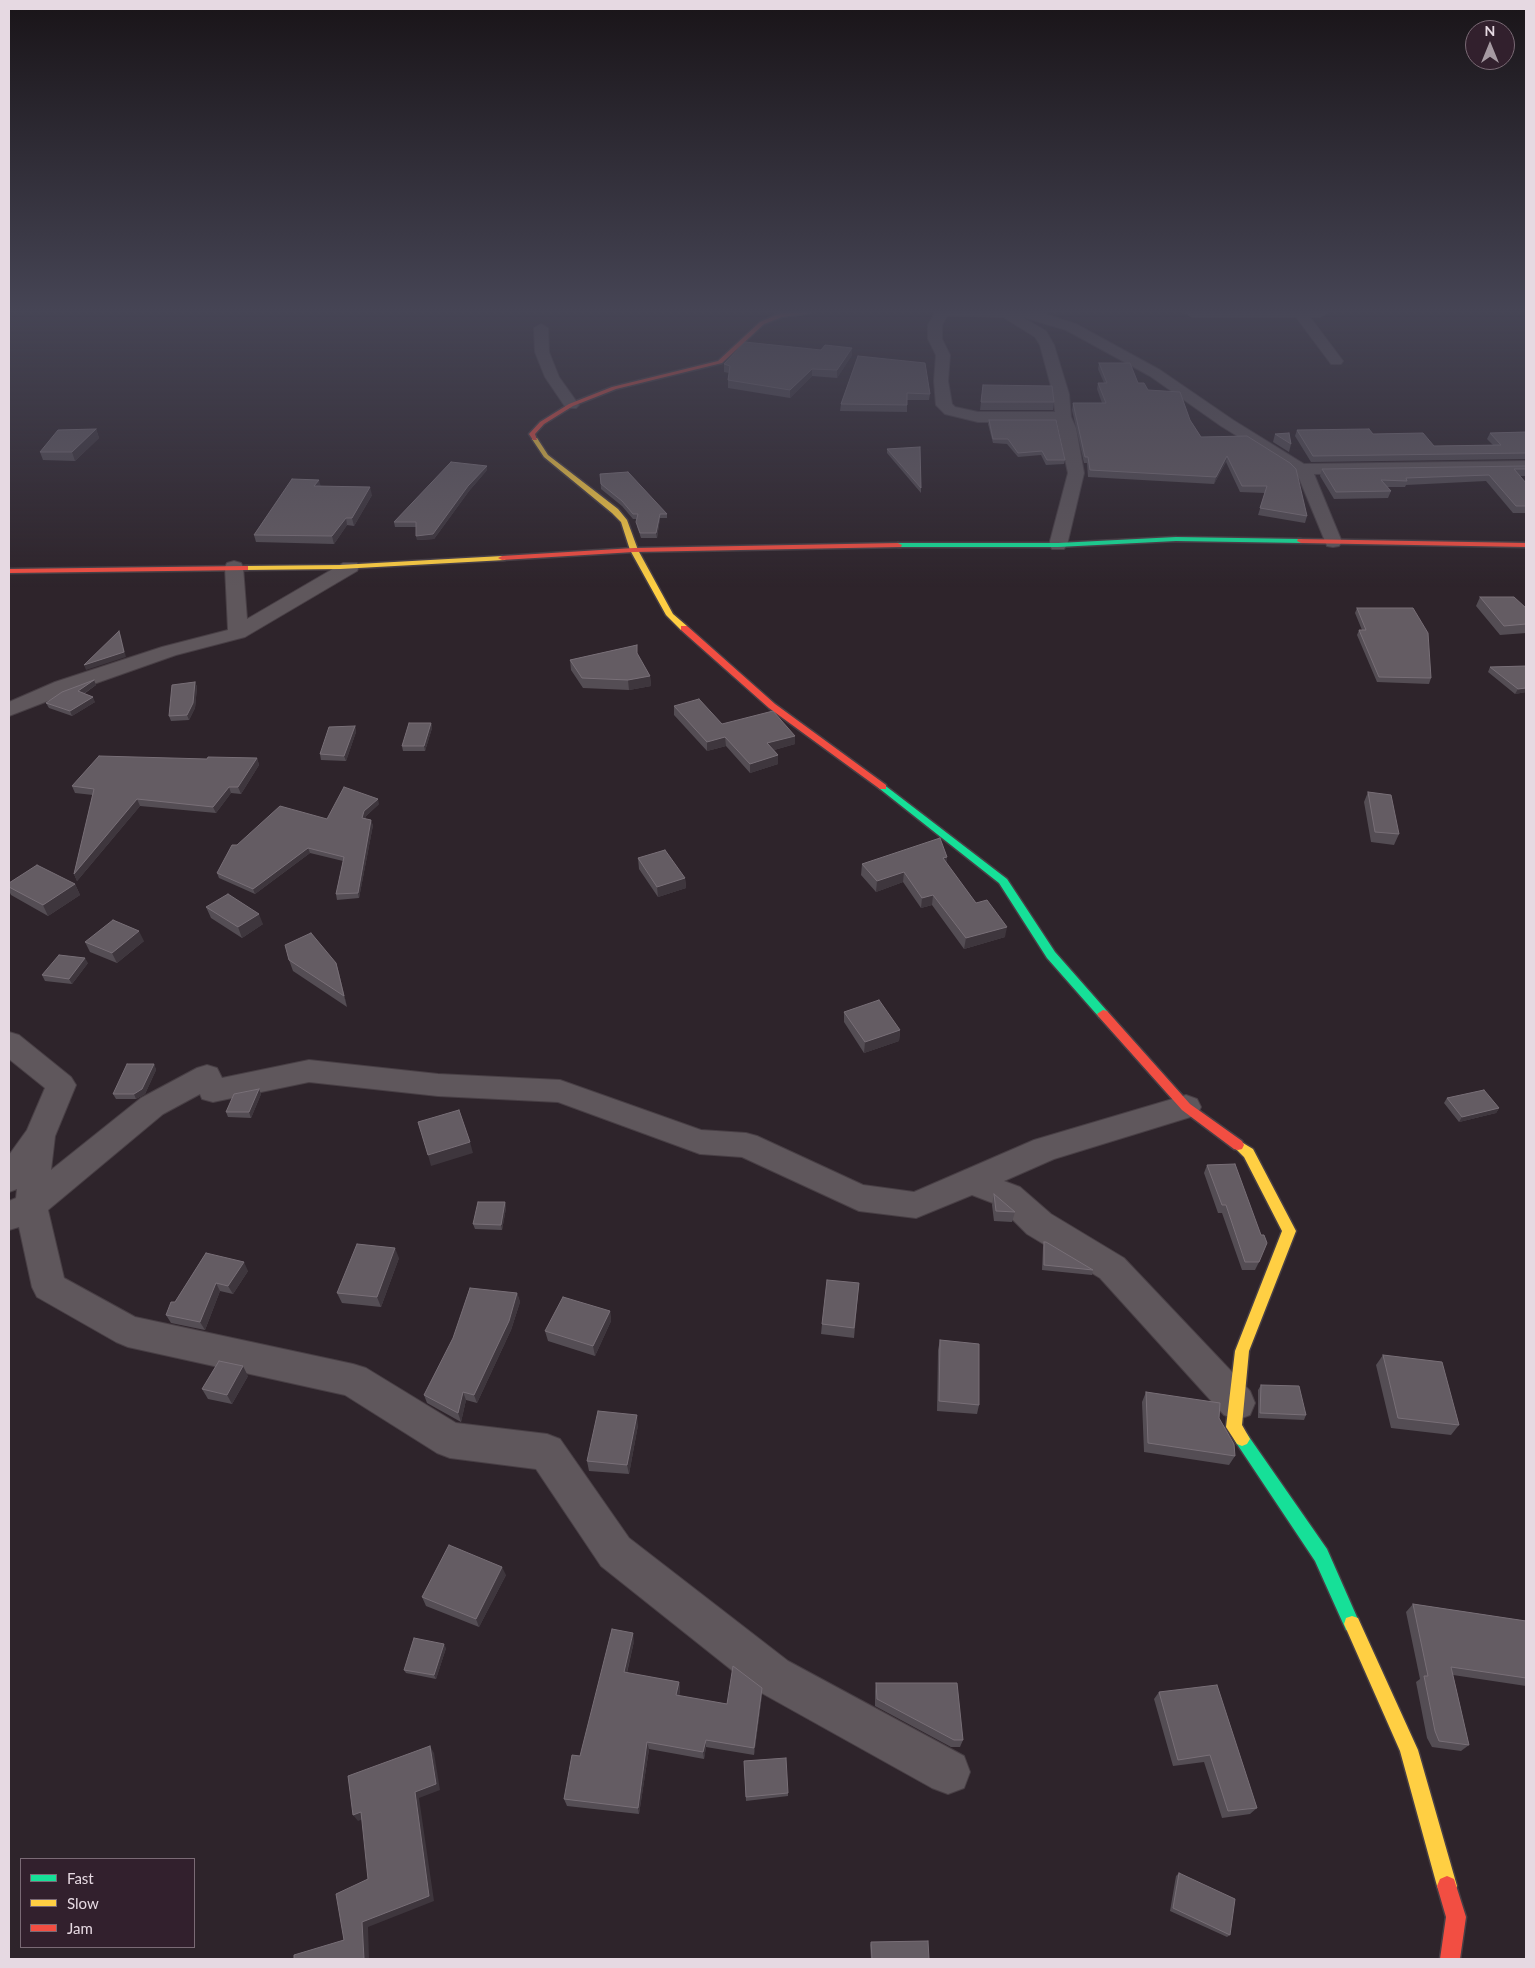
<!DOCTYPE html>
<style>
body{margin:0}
#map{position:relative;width:1535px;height:1968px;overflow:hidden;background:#2e242b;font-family:Lato,sans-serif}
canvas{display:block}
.frame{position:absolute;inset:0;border:10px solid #e6d9e2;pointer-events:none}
.legend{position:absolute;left:20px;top:1858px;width:175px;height:90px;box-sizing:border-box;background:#32202d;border:1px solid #7a6a75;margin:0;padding:6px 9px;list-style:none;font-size:15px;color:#e6d9e2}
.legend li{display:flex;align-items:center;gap:10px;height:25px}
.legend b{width:25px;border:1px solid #7a6a75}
.north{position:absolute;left:1465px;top:20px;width:50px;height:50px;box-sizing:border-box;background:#32202d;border:1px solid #7a6a75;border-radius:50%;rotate:0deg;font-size:14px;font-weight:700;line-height:20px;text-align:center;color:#e6d9e2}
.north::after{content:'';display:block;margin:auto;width:18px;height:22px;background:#a69aa2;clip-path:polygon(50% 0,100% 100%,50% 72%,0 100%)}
</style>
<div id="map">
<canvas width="1535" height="1968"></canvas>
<div class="frame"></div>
<ul class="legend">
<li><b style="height:6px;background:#16e098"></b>Fast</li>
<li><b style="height:6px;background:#ffcf43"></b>Slow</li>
<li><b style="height:6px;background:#f24e42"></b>Jam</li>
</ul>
<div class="north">N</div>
</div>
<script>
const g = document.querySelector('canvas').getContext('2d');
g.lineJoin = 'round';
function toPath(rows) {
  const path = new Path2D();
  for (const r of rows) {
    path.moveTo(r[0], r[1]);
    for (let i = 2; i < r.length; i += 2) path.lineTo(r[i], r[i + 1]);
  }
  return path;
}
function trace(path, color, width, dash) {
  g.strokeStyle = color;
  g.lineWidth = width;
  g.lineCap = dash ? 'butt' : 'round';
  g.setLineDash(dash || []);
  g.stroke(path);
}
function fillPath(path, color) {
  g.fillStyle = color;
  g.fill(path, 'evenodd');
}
const street = toPath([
 [935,313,1041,313,1076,324,1160,370,1233,420,1304,464,1526,461,1526,471,1314,474,1342,542,1339,546,1333,547,1327,546,1299,478,1289,468,1221,426,1150,376,1066,330,1022,317,1046,331,1054,345,1069,394,1071,417,1076,428,1084,473,1067,545,1064,549,1052,549,1049,545,1068,473,1057,422,978,422,945,414,936,405,934,381,936,355,928,339,928,325,935,313],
 [947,316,1003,317,1035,337,1040,345,1053,394,1055,412,978,412,955,407,952,404,948,381,950,355,942,339,942,325,947,316],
 [1185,313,1327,313,1320,317,1310,317,1343,361,1341,364,1331,364,1296,317,1192,317,1185,313],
 [541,324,548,328,549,352,559,377,579,405,576,408,566,408,545,377,535,352,534,328,541,324],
 [234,561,241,563,243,567,247,619,343,563,357,563,359,567,357,571,245,637,176,655,71,692,9,716,9,702,55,682,162,647,228,630,225,567,227,563,234,561],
 [9,1032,19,1035,71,1077,76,1085,55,1136,51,1170,141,1098,197,1068,207,1065,217,1068,222,1078,309,1060,438,1074,560,1080,701,1130,746,1133,757,1136,863,1185,914,1192,1034,1140,1186,1095,1197,1099,1201,1107,1197,1115,1054,1159,1004,1181,1020,1187,1051,1214,1124,1258,1250,1391,1255,1403,1250,1415,1237,1420,1224,1415,1100,1278,1027,1234,998,1205,972,1195,916,1218,859,1211,742,1157,700,1154,558,1102,438,1096,309,1082,213,1102,202,1099,200,1094,163,1114,48,1210,64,1278,135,1317,353,1364,366,1368,456,1423,547,1434,560,1439,629,1538,788,1661,964,1756,970,1772,964,1788,948,1794,932,1788,758,1691,601,1566,536,1469,450,1458,437,1453,345,1395,128,1347,116,1342,37,1297,32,1287,19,1227,9,1230,9,1201,16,1198,17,1189,9,1192,9,1155,27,1130,45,1088,9,1059,9,1032]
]);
const fast = toPath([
 [1176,537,1301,539,1305,541,1301,543,1176,541,1058,547,898,547,894,545,898,543,1058,543,1176,537],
 [883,784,1007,879,1055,952,1107,1011,1109,1014,1107,1017,1099,1017,1047,958,999,883,880,789,878,787,883,784],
 [1242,1432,1247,1434,1327,1549,1360,1624,1358,1630,1352,1632,1346,1630,1315,1561,1237,1444,1234,1439,1237,1434,1242,1432]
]);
const slow = toPath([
 [533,438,537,438,548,455,618,509,627,520,638,550,673,614,687,626,687,630,681,630,666,615,630,550,621,522,612,513,544,457,532,439,533,438],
 [502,556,506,558,505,560,340,569,245,570,241,568,245,566,340,565,502,556],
 [1238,1140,1253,1149,1296,1231,1249,1351,1242,1425,1250,1439,1247,1444,1242,1446,1237,1444,1226,1427,1235,1351,1282,1231,1244,1157,1232,1145,1234,1141,1238,1140],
 [1352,1616,1358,1618,1418,1750,1457,1886,1454,1893,1447,1896,1440,1893,1437,1886,1400,1751,1344,1624,1346,1618,1352,1616]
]);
const jam = toPath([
 [781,313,810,313,782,317,764,324,722,363,616,389,573,406,544,424,535,434,537,440,533,440,529,434,540,422,569,404,612,387,718,361,760,322,781,313],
 [1298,539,1526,543,1526,547,1301,543,1297,541,1298,539],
 [898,543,902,545,901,547,634,552,502,560,498,558,502,556,634,548,898,543],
 [245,566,248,566,248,570,9,573,9,569,245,566],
 [681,626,687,626,775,704,886,785,886,789,880,789,769,708,681,630,681,626],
 [1103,1010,1107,1011,1190,1104,1242,1141,1244,1145,1242,1149,1238,1150,1234,1149,1182,1110,1099,1017,1097,1014,1103,1010],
 [1447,1876,1454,1879,1466,1917,1460,1959,1440,1959,1446,1917,1437,1886,1440,1879,1447,1876]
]);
trace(street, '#483f45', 2);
trace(fast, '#483f45', 3);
trace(slow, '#483f45', 3);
trace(jam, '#483f45', 3);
fillPath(street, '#5f575c');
fillPath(fast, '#16e098');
fillPath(slow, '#ffcf43');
fillPath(jam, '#f24e42');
fillPath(toPath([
 [852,355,837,378,812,376,790,398,728,388,728,380,729,373,724,372,724,364],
 [858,356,930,394,929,400,907,400,907,412,840,411,841,404],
 [1099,363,1138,383,1190,420,1201,437,1247,436,1307,516,1305,523,1258,515,1265,493,1240,492,1226,462,1214,484,1088,477,1087,463,1084,463,1072,410,1073,403,1102,403,1097,389,1098,383,1104,383,1098,369],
 [983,385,1054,402,1053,410,980,410],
 [989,420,1065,460,1064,464,1046,465,1041,455,1018,457,1007,444,993,443,988,424],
 [96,429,99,438,75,461,43,460,40,452],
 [1297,430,1373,434,1434,446,1493,445,1487,439,1490,433,1526,432,1526,459,1311,462,1295,436],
 [1275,434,1291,444,1289,452,1273,442],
 [887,449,921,488,921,493,887,453],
 [1526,466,1526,476,1520,476,1526,483,1526,513,1513,513,1486,481,1406,485,1405,487,1387,487,1391,491,1388,498,1334,499,1320,476,1322,469],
 [487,470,469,491,434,539,417,540,416,527,395,527,394,522],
 [600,474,667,514,667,518,660,518,657,538,641,538,637,526,637,519,633,519,622,506,601,489],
 [321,487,372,495,354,526,347,525,334,544,256,542,254,535],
 [1480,597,1526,608,1526,633,1500,635,1476,606],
 [1357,608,1431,678,1429,684,1377,682,1357,635,1359,630,1362,630,1355,613],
 [637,645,637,655,650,676,651,686,629,690,583,688,571,670,570,660],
 [1526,666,1526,692,1515,694,1488,672,1490,667],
 [94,680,96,685,84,694,95,702,72,716,49,708,46,703],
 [195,682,197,687,195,708,189,720,171,721,169,716],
 [674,706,722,724,795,744,774,750,778,755,778,764,750,773,726,746,707,751,674,715],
 [431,723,432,728,425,751,403,751,402,746],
 [355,726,356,732,346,761,321,760,320,754],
 [257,758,259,765,241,794,231,793,216,813,140,806,77,881,74,874,93,795,75,793,72,786,207,759],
 [1368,792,1399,834,1394,845,1371,842,1364,802],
 [379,804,366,816,365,818,373,825,359,898,337,900,336,894,343,861,310,853,255,894,219,878,217,873,237,845],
 [947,857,946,863,976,903,1005,937,964,949,932,905,921,908,903,882,876,892,861,875,862,864],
 [638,858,685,878,686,888,658,897,639,869],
 [9,883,75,884,80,895,48,916,11,895,9,891],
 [206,907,263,924,242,938,211,918],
 [144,941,117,963,90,952,85,942],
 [289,960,336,963,339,973,347,1007,293,971],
 [88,963,72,984,45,981,42,975],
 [844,1012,900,1030,899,1041,864,1053,844,1022],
 [154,1064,156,1070,145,1094,136,1099,116,1099,113,1094],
 [259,1089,261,1094,251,1118,228,1117,226,1112],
 [1447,1098,1499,1108,1496,1113,1459,1122,1444,1103],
 [1207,1165,1261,1235,1259,1262,1255,1270,1242,1270,1222,1213,1218,1213,1204,1173],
 [994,1194,1015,1212,1012,1222,994,1221,992,1205],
 [505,1202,506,1208,502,1230,475,1229,473,1224],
 [1044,1242,1093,1270,1092,1275,1042,1270,1043,1247],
 [206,1253,248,1271,233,1294,220,1291,205,1330,171,1323,166,1315,175,1302],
 [399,1258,381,1307,342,1303,337,1293],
 [859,1283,854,1338,821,1334,822,1324],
 [517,1293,520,1302,511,1330,477,1403,466,1400,461,1422,427,1403,424,1395],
 [610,1311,611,1321,595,1356,548,1341,545,1331],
 [940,1340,979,1405,977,1414,937,1411,938,1350],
 [1383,1355,1459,1425,1451,1435,1391,1428,1376,1365],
 [248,1376,232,1404,208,1399,202,1389],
 [1261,1385,1306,1415,1304,1420,1258,1418,1258,1390],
 [1146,1392,1219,1418,1235,1456,1229,1465,1144,1452,1142,1402],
 [638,1425,629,1474,589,1471,587,1461],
 [506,1575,479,1627,426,1606,422,1597],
 [1413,1604,1526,1621,1526,1686,1453,1675,1469,1745,1461,1751,1432,1747,1427,1738,1416,1682,1420,1679,1406,1612],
 [634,1641,627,1673,679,1682,680,1690,679,1696,727,1704,762,1688,762,1695,754,1755,706,1747,704,1759,649,1749,639,1814,567,1806,564,1799,580,1756],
 [446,1648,436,1679,406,1673,404,1670],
 [876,1683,963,1740,960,1747,951,1747,875,1706,875,1691],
 [1159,1692,1257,1808,1250,1814,1222,1818,1204,1762,1173,1766,1154,1699],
 [744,1761,788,1793,788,1796,746,1801],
 [1179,1873,1230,1935,1227,1937,1170,1911,1176,1876],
 [871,1942,929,1959,871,1959,870,1945]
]), '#544d54');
fillPath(toPath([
 [852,348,852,355,837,378,837,370],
 [812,369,812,376,790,398,790,390],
 [96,429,99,438,75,461,72,452],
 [1227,456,1226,462,1214,484,1216,477],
 [487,466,487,470,469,491,434,539,417,540,416,536,468,486],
 [319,480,321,487,314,486],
 [370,487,372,495,354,526,352,518],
 [660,514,660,518,657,538,656,533],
 [346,518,347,525,334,544,332,536],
 [119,631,121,636,126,657,86,670,84,665],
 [650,676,651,686,629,690,628,680],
 [94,680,96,685,80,696,78,691],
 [195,682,197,687,195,708,189,720,187,715],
 [1526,688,1526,692,1515,694,1518,689],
 [93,697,95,702,72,716,70,711],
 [431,723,432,728,425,751,424,746],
 [355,726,356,732,346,761,344,756],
 [795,736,795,744,767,752,767,743],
 [725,737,726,746,707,751,707,742],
 [778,755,778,764,750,773,750,764],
 [257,758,259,765,241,794,238,787],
 [229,787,231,793,216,813,213,807],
 [137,799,140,806,77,881,74,874],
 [378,799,379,804,366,816,364,823,362,818,364,811],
 [371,820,373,825,359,898,358,893],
 [308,848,310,853,255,894,253,889],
 [947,857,946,868,943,858],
 [904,872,903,882,876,892,877,881],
 [685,878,686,888,658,897,657,887],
 [75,884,80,895,48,916,43,905],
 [933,895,932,905,921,908,922,898],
 [259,914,263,924,242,938,238,927],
 [1007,927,1005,937,964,949,966,938],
 [139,931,144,941,117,963,112,953],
 [85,958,88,963,72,984,69,979],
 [336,963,339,973,347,1007,344,996],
 [900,1030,899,1041,864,1053,865,1042],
 [154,1064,156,1070,145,1094,136,1099,134,1094],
 [259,1089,261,1094,251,1118,249,1112],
 [1499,1108,1496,1113,1459,1122,1462,1117],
 [470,1142,473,1153,431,1166,428,1155],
 [505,1202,506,1208,502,1230,501,1225],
 [395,1248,399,1258,381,1307,377,1297],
 [244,1262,248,1271,233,1294,228,1286],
 [216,1283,220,1291,205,1330,200,1322],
 [517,1293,520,1302,511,1330,477,1403,474,1395],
 [610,1311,611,1321,595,1356,593,1346],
 [243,1366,248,1376,232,1404,227,1395],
 [463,1392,466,1400,461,1422,458,1413],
 [637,1415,638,1425,629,1474,627,1465],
 [502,1567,506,1575,479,1627,476,1619],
 [633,1633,634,1641,625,1680,624,1672],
 [444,1644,446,1648,436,1679,434,1675],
 [679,1682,680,1690,677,1703,676,1695],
 [762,1688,762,1695,754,1755,754,1748],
 [706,1740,706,1747,704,1759,703,1752],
 [647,1742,649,1749,639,1814,638,1808],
 [430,1746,434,1753,440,1790,419,1798,434,1901,368,1927,369,1959,364,1959,362,1922,415,1792],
 [361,1812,366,1818,358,1821,353,1815]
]), '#3e363d');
const building = toPath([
 [745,342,821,350,825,345,852,348,837,370,812,369,790,390,728,380,730,366,724,364,745,342],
 [858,356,925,363,930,394,907,393,907,405,841,404,858,356],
 [1099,363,1130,363,1138,383,1144,383,1148,390,1180,392,1190,420,1201,437,1247,436,1290,463,1296,469,1307,516,1260,508,1267,486,1242,486,1227,456,1216,477,1090,470,1088,457,1085,457,1073,403,1106,403,1098,383,1107,383,1099,363],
 [983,385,1052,386,1054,402,981,402,983,385],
 [989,420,1056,420,1065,460,1047,460,1042,451,1018,453,1008,439,993,439,989,420],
 [96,429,72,452,40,452,58,430,96,429],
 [1369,429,1373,434,1423,433,1434,446,1501,445,1490,433,1526,432,1526,453,1313,456,1297,430,1369,429],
 [1289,433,1291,444,1275,434,1289,433],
 [920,447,921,488,887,449,920,447],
 [451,462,487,466,468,486,433,534,416,536,416,522,394,522,451,462],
 [1526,466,1526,469,1514,469,1526,483,1526,506,1516,506,1489,475,1406,478,1407,481,1381,480,1391,491,1336,492,1322,469,1526,466],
 [628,472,667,514,660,514,656,533,640,533,636,522,638,514,633,514,622,501,601,484,600,474,628,472],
 [292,479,319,480,314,486,370,487,352,518,346,518,332,536,254,535,292,479],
 [1480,597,1514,597,1526,608,1526,624,1504,626,1480,597],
 [1357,608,1413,608,1428,633,1431,678,1379,677,1359,630,1366,630,1357,608],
 [119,631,124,652,84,665,119,631],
 [637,645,637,653,650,676,628,680,582,678,570,660,637,645],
 [1526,666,1526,688,1518,689,1490,667,1526,666],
 [94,680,78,691,93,697,70,711,46,703,62,692,94,680],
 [195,682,193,703,187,715,169,716,172,685,195,682],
 [699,699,722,724,773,711,795,736,767,743,778,755,750,764,725,737,707,742,674,706,699,699],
 [409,723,431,723,424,746,402,746,409,723],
 [355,726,344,756,320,754,329,727,355,726],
 [99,756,207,759,208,757,257,758,238,787,229,787,213,807,137,799,74,874,94,789,72,786,99,756],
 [344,787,378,799,364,811,362,818,371,820,358,893,336,894,344,857,308,848,253,889,217,873,232,845,237,845,280,806,327,819,344,787],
 [1368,792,1391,795,1399,834,1375,832,1368,792],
 [940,838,947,857,943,858,976,903,987,900,1007,927,966,938,933,895,922,898,904,872,877,881,862,864,940,838],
 [665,850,685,878,657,887,638,858,665,850],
 [37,865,75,884,43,905,9,887,9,883,37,865],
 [228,894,259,914,238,927,206,907,228,894],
 [113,920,139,931,112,953,85,942,113,920],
 [311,933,336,963,344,996,289,960,285,945,311,933],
 [59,955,85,958,69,979,42,975,59,955],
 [879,1000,900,1030,865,1042,844,1012,879,1000],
 [127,1064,154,1064,142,1089,134,1094,113,1094,127,1064],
 [259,1089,249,1112,226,1112,234,1094,259,1089],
 [1484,1090,1499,1108,1462,1117,1447,1098,1484,1090],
 [459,1110,470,1142,428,1155,418,1122,459,1110],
 [1235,1164,1261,1235,1264,1235,1267,1243,1259,1262,1245,1262,1226,1205,1222,1205,1207,1165,1235,1164],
 [994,1194,1015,1212,996,1211,994,1194],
 [478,1202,505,1202,501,1225,473,1224,478,1202],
 [1044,1242,1046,1242,1093,1270,1044,1265,1044,1242],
 [357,1244,395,1248,377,1297,337,1293,357,1244],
 [206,1253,244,1262,228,1286,216,1283,200,1322,166,1315,171,1302,175,1302,206,1253],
 [827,1280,859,1283,854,1328,822,1324,827,1280],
 [470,1288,517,1293,509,1321,474,1395,463,1392,458,1413,424,1395,453,1338,470,1288],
 [563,1297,610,1311,593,1346,545,1331,563,1297],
 [940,1340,979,1344,979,1405,939,1401,940,1340],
 [1383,1355,1442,1362,1459,1425,1398,1418,1383,1355],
 [219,1361,243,1366,227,1395,202,1389,219,1361],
 [1261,1385,1299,1386,1306,1415,1260,1413,1261,1385],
 [1146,1392,1220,1403,1219,1418,1234,1444,1235,1456,1148,1443,1146,1392],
 [598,1411,637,1415,627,1465,587,1461,598,1411],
 [449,1545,502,1567,476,1619,422,1597,449,1545],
 [1413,1604,1526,1621,1526,1678,1451,1667,1469,1745,1439,1741,1435,1731,1424,1676,1428,1676,1413,1604],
 [612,1629,633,1633,624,1672,679,1682,676,1695,727,1704,733,1666,762,1688,754,1748,706,1740,703,1752,647,1742,638,1808,564,1799,572,1755,580,1756,612,1629],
 [414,1638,444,1644,434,1675,404,1670,414,1638],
 [876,1683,957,1683,963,1740,954,1740,877,1699,876,1683],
 [1217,1685,1257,1808,1228,1811,1210,1755,1178,1760,1159,1692,1217,1685],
 [430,1746,436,1784,415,1792,429,1896,362,1922,364,1959,294,1959,294,1955,344,1940,336,1894,368,1879,361,1812,353,1815,348,1776,430,1746],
 [786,1758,788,1793,746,1797,744,1761,786,1758],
 [1179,1873,1235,1899,1230,1935,1173,1908,1179,1873],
 [928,1941,929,1959,872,1959,871,1942,928,1941]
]);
fillPath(building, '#645c63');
trace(building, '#786f77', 1);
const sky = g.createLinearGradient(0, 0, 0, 588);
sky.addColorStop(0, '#191418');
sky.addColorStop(0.53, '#464555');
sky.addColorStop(1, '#46455500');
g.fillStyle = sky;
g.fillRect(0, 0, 1535, 588);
</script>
